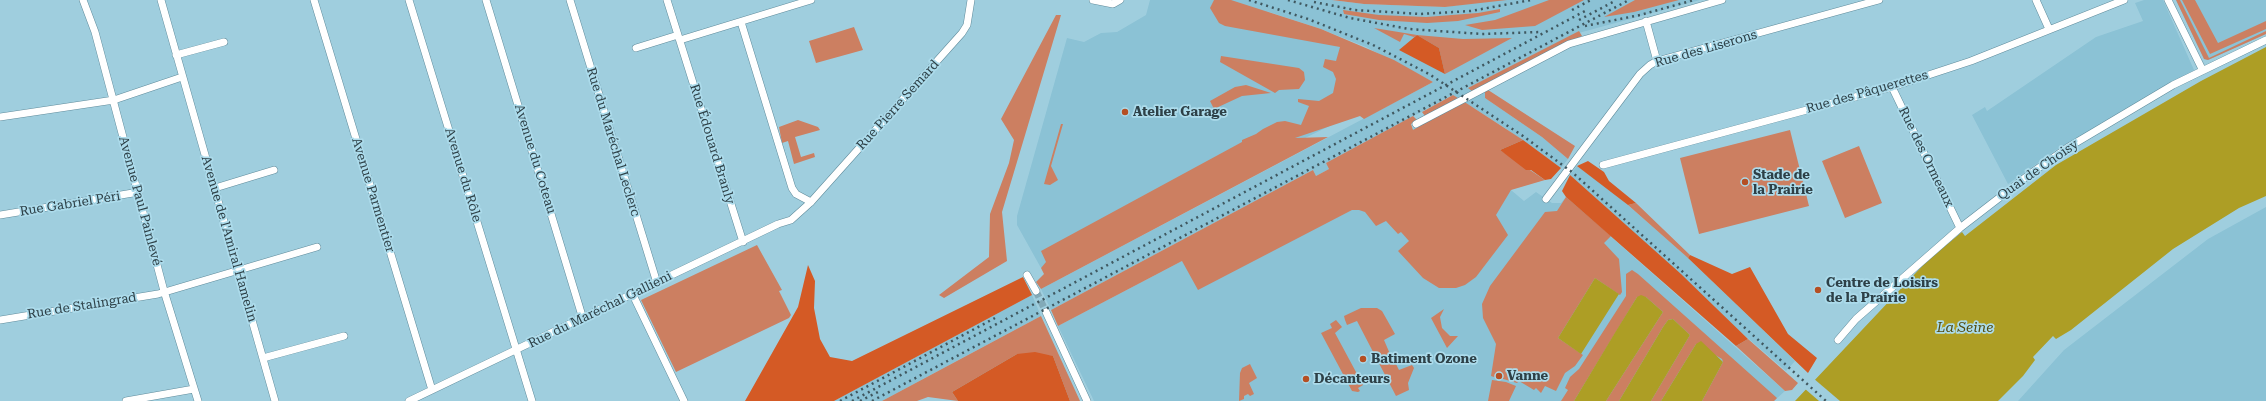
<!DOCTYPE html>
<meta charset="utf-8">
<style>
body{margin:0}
canvas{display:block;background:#9fcede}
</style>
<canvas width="2266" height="401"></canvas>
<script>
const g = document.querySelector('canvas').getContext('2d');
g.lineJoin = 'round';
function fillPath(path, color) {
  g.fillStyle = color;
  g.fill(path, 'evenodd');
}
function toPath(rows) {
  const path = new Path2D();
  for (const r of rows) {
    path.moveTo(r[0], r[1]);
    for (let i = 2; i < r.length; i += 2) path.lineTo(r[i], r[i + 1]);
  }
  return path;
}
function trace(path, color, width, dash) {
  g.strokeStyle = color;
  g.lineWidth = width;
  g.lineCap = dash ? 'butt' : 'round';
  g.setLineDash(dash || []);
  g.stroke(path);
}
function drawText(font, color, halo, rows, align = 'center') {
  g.font = font + ' "Roboto Serif",serif';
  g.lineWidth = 3.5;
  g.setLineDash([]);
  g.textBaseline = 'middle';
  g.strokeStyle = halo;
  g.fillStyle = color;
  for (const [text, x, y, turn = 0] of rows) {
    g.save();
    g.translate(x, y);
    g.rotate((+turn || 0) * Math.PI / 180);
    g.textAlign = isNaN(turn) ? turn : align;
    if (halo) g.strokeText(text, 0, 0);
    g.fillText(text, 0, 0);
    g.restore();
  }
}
fillPath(toPath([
 [1150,0,1332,0,1364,4,1445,7,1495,0,1700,0,1575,34,1486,82,1485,98,1542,137,1568,159,1561,168,1505,128,1453,95,1326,163,1329,169,1316,176,1313,170,1051,310,1041,289,1433,82,1366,47,1321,29,1266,11,1423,80,1041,268,1017,225,1017,216,1067,38,1084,42,1101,33,1117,32,1146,15],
 [2144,0,2163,0,2194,70,2056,150,2008,184,1972,115,1985,107,1987,111,2096,37,2143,21,2135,3],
 [2176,0,2266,0,2266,34,2208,60,2204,59],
 [1448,109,1526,170,1511,190,1524,201,1536,192,1552,203,1561,203,1566,197,1785,391,1774,401,1094,401,1058,326,1182,261],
 [1577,166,1612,191,1688,258,1795,361,1786,371,1679,279,1570,175],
 [2266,207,2266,401,2018,401,2064,350,2208,239],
 [1032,295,1041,316,962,358,882,401,834,401]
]), '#8bc2d5');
fillPath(toPath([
 [1214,0,1231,0,1321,29,1394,60,1433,82,1364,119,1360,116,1295,138,1328,137,1041,289,1036,282,1044,274,1041,268,1046,262,1041,251,1242,142,1242,140,1256,134,1263,129,1277,122,1285,121,1301,125,1309,106,1298,102,1298,99,1319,101,1333,93,1336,79,1333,72,1323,67,1325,59,1336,61,1340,47,1225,26,1219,23,1210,8],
 [1332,0,1507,0,1445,7,1364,4],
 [1549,0,1584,0,1535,26,1482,30,1465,25,1495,20],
 [1635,0,1679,0,1634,12,1604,17],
 [2176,0,2180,0,2209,58,2266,31,2266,34,2208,60,2204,59],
 [2182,0,2195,0,2218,43,2266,21,2266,29,2210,54],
 [1500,9,1500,12,1458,21,1427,23,1379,20,1344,14,1343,10,1379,15,1426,17,1478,13],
 [1056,15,1061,15,1002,212,1007,261,944,298,939,295,989,257,990,214,1009,163,1014,140,1001,119],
 [854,27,863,50,816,63,809,41],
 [1374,28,1417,35,1463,39,1512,38,1445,74,1439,48,1417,35,1414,37,1404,34,1400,42],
 [1579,31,1582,36,1472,91,1468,88],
 [1221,56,1299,68,1304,72,1305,80,1299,89,1279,90,1275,93,1220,62],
 [1246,85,1271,93,1242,96,1214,109,1210,101,1235,87],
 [1485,88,1575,146,1568,159,1542,137,1485,98],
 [1453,95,1458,98,1425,116,1422,112],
 [1463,101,1523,140,1500,150,1545,180,1511,190,1496,215,1508,235,1476,277,1465,285,1456,288,1439,288,1423,278,1398,251,1409,241,1401,232,1398,234,1386,221,1376,226,1365,212,1359,210,1352,210,1198,290,1182,261,1058,326,1051,310,1313,170,1316,176,1329,169,1326,163,1413,116,1417,120,1411,124,1413,130],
 [798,120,818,127,820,130,795,137,801,157,814,153,815,157,794,164,788,141,782,143,779,127],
 [1061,124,1063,124,1051,166,1058,180,1050,185,1044,184],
 [1790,130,1809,206,1699,234,1680,158],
 [1859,146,1882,203,1845,218,1822,161],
 [1566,197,1611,236,1604,243,1619,259,1622,292,1620,295,1595,278,1558,338,1583,355,1575,366,1565,373,1556,391,1545,386,1541,393,1536,388,1534,390,1519,381,1517,383,1500,378,1501,374,1497,374,1497,378,1491,376,1496,344,1483,318,1482,304,1490,286,1545,212,1557,211],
 [1636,203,1690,255,1688,258,1628,205],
 [757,245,782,290,779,291,791,315,789,318,676,372,641,300],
 [1632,270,1638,274,1777,398,1774,401,1702,401,1723,362,1722,359,1696,344,1661,401,1651,401,1690,335,1673,319,1668,320,1663,327,1619,401,1606,401,1663,312,1646,297,1637,297,1574,401,1561,401,1568,390,1565,388,1570,377,1579,369,1626,296,1626,274],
 [1361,308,1377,308,1382,311,1395,334,1384,340,1390,354,1399,356,1394,360,1399,370,1412,365,1414,368,1408,383,1409,390,1396,396,1357,321,1347,325,1345,320,1344,316],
 [1444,309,1440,317,1442,328,1450,336,1458,336,1447,348,1431,318],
 [1041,316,1080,401,1070,401,1053,356,1017,354,952,392,958,401,928,397,917,401,882,401],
 [1336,320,1342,327,1335,333,1363,385,1358,388,1360,391,1358,392,1352,391,1321,333,1332,328,1330,324],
 [1748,339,1798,383,1792,390,1785,391,1736,346],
 [1250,364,1257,378,1249,383,1254,394,1250,396,1248,394,1244,396,1244,399,1239,401,1240,373,1242,368],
 [1492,380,1506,382,1516,386,1509,401,1488,401]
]), '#cc7f61');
fillPath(toPath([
 [1417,35,1439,48,1445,74,1399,50],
 [1523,140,1561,168,1551,179,1545,180,1531,170,1526,170,1500,150],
 [1588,161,1604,172,1609,181,1636,203,1628,205,1577,166],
 [1570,175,1681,274,1748,339,1736,346,1566,197,1562,191],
 [1690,255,1732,274,1750,267,1788,334,1817,358,1808,373,1688,258],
 [808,265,815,281,814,308,820,339,830,357,852,361,1023,277,1032,295,834,401,745,401,798,307],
 [1035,352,1053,356,1070,401,958,401,952,392,1017,354]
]), '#d45a25');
fillPath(toPath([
 [2266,47,2266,196,2239,208,2173,249,2071,330,2056,339,2053,336,2033,357,2035,360,2023,376,1998,401,1795,401,1928,260,1962,232,1965,236,2056,165,2201,81],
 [1595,278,1619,294,1581,354,1558,338],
 [1641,295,1646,297,1663,312,1606,401,1574,401,1616,331,1637,297],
 [1673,319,1690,335,1651,401,1619,401,1663,327,1668,320],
 [1701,341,1723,362,1702,401,1661,401,1696,344]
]), '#ad9e25');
fillPath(toPath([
 [1813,378,1840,401,1819,401,1804,388]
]), '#9fcede');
trace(toPath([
 [1036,291,1046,312]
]), '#82aab8', 7, [7, 3.5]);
const minor = toPath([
 [83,0,95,32,164,291,198,401],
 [161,0,275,401],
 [314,0,432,390],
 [409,0,532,401],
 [486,0,583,319],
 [570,0,657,283],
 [667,0,743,242],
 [1093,0,1113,4,1120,0],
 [2036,0,2049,29],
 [2168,0,2202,69],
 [1646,21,1657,61],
 [741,22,792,188,796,194,811,202],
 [680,40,811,0],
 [636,48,678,35],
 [176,55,224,42],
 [1892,87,1960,228],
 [0,117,114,100,182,77],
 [1416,124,1569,44,1722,0],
 [1603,165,1892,87,1971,61,2124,0],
 [215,188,274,170],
 [1546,199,1640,74,1650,65,1657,61,1879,0],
 [0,215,139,192],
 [1027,275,1036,291],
 [633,295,684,401],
 [1046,312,1087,401],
 [0,320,158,294,317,247],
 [1838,340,1856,319,1960,228,2030,174,2067,148,2173,85,2266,40],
 [263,358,344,336],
 [126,401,194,389],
 [409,401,778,224,791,220,811,202,962,33,967,25,971,0]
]);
trace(minor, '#608c9c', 8);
trace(minor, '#fff', 7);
trace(toPath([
 [1249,0,1308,19,1373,45,1429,74,1523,136,1572,172,1826,401],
 [1288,0,1350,18,1409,29,1482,34,1541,32],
 [1314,2,1355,10,1420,14,1471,11,1531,0],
 [1572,10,1591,0],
 [1579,20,1613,2],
 [1585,26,1640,15,1694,0],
 [840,401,995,318],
 [852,401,1585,11],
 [860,401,878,392],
 [872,401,1629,0]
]), '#3f575f', 2.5, [2, 4]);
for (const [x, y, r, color] of [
 [1125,112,4,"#b54f23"],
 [1745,182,4,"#b54f23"],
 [1818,290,4,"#b54f23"],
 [1363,359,4,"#b54f23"],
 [1499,376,4,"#b54f23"],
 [1306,379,4,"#b54f23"]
]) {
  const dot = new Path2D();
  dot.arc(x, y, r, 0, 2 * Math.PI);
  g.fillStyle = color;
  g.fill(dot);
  trace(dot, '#acdbeb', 1.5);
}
drawText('13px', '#2d4047', '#acdbeb', [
 ["Rue des Liserons",1706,49,-16],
 ["Rue des Pâquerettes",1867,92,-16],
 ["Rue Pierre Semard",898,105,-48],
 ["Rue du Maréchal Leclerc",613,142,73],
 ["Rue Édouard Branly",712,144,73],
 ["Rue des Ormeaux",1926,157,64],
 ["Avenue du Coteau",535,159,73],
 ["Quai de Choisy",2038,170,-35],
 ["Avenue du Rôle",463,175,73],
 ["Avenue Parmentier",373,195,73],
 ["Avenue Paul Painlevé",140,201,75],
 ["Rue Gabriel Péri",70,204,-9],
 ["Avenue de l'Amiral Hamelin",229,239,74],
 ["Rue de Stalingrad",82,306,-9],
 ["Rue du Maréchal Gallieni",600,310,-26]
]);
drawText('bold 13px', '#2d4047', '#acdbeb', [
 ["Atelier Garage",1133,112],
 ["Stade de",1753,175],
 ["la Prairie",1753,190],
 ["Centre de Loisirs",1826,283],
 ["de la Prairie",1826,298],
 ["Batiment Ozone",1371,359],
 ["Vanne",1507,376],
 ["Décanteurs",1314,379]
], 'left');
drawText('italic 14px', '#544c0e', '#acdbeb', [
 ["La Seine",1965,328]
]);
</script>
